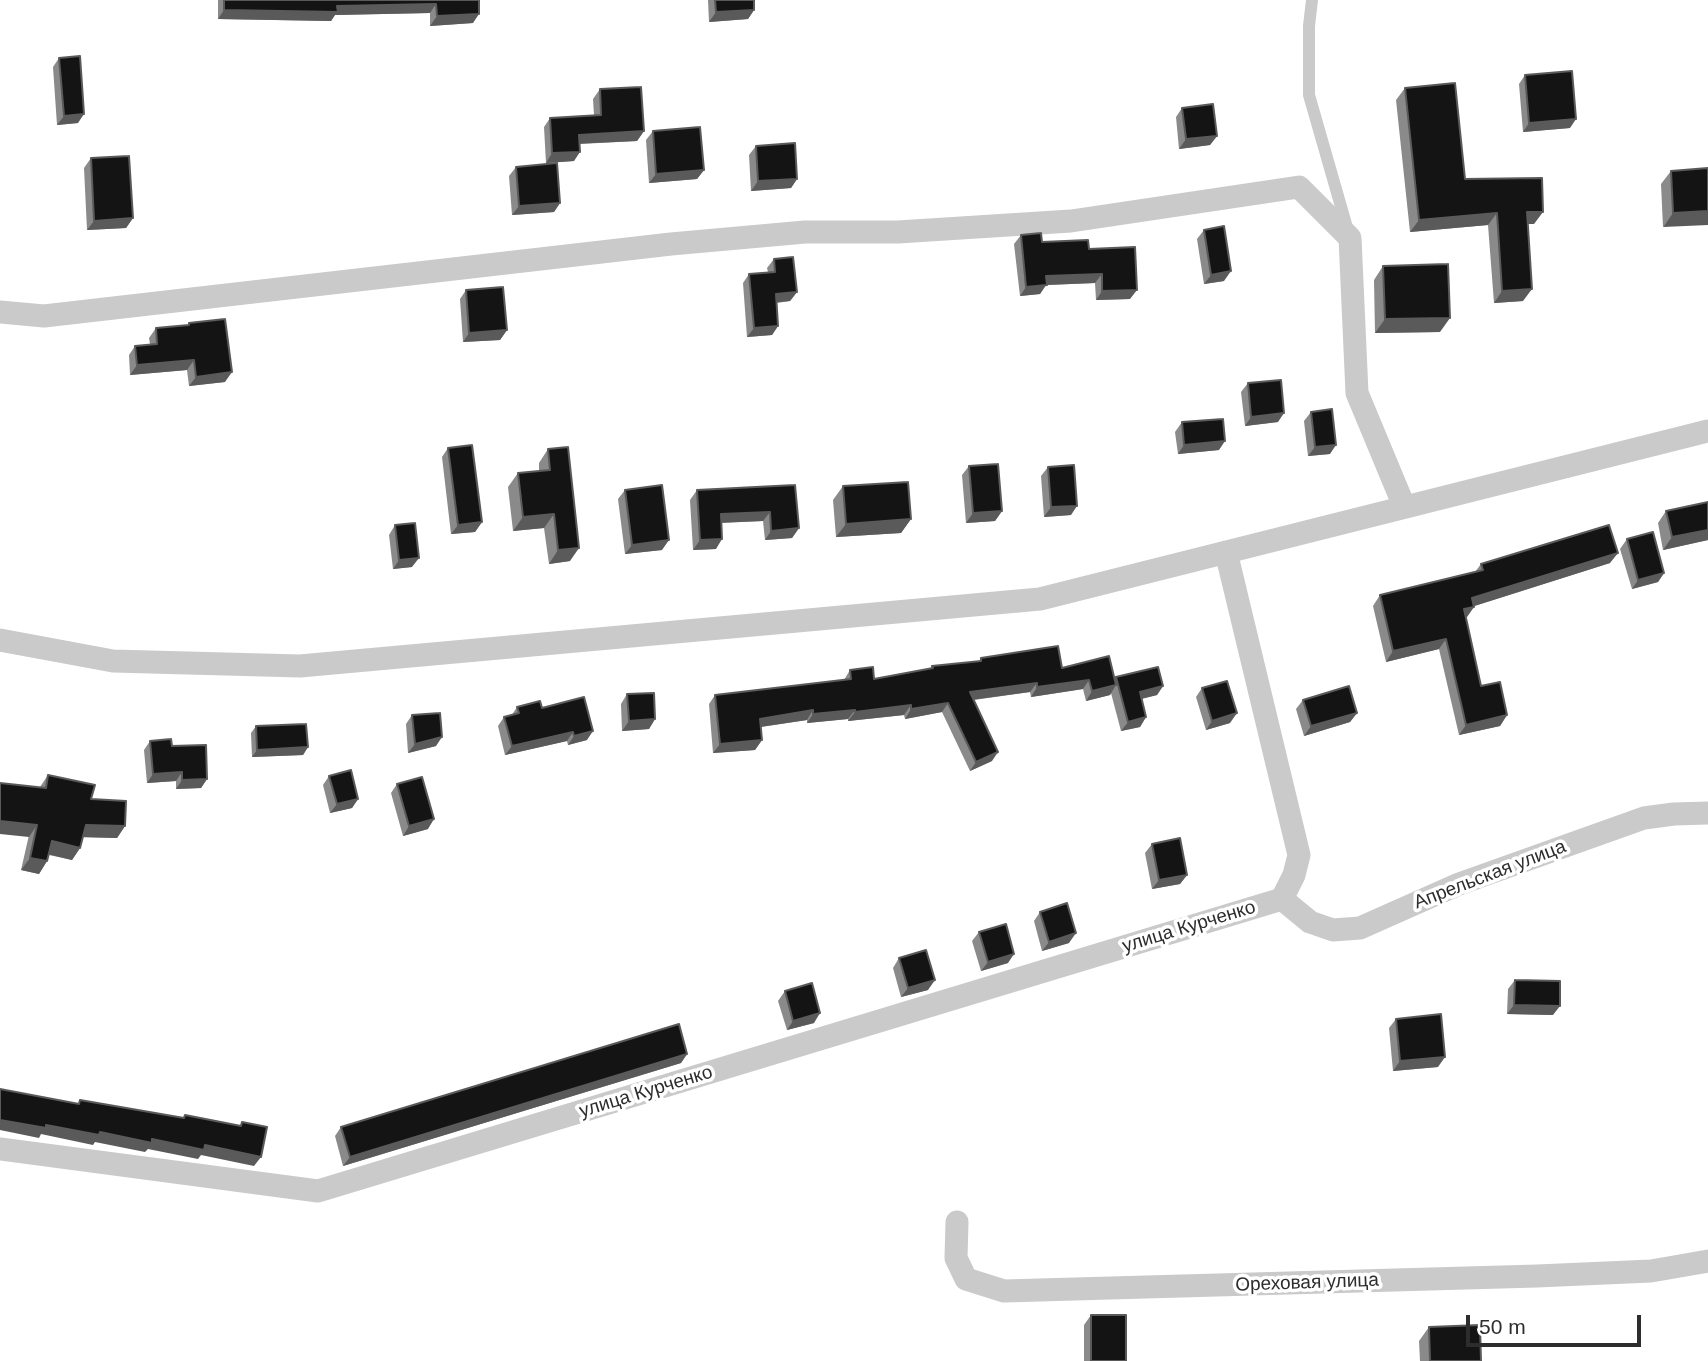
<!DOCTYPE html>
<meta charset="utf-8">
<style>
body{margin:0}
#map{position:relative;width:1708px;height:1361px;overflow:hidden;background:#fff;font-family:Helvetica,sans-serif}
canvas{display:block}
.scale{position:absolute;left:1466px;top:1315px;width:175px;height:32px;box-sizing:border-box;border:4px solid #2d2d2d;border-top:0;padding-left:9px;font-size:21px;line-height:24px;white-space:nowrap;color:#2d2d2d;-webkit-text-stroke:5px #fff;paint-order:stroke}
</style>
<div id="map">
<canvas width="1708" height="1361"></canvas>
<div class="scale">50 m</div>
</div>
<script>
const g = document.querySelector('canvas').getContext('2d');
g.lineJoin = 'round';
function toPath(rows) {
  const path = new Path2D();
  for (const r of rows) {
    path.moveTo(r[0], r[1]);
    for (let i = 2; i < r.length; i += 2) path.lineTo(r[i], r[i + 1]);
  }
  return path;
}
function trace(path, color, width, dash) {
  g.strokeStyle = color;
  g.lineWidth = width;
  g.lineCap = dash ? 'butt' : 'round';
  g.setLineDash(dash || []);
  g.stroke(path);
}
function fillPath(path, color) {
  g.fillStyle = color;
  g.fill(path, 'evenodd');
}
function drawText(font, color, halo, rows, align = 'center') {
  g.font = font + ' Helvetica,sans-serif';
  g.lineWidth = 7;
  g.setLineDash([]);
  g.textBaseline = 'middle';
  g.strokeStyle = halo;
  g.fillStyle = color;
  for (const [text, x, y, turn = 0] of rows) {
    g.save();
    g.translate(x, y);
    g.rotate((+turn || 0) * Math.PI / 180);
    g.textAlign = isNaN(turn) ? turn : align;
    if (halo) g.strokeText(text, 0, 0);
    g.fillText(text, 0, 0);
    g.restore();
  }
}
trace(toPath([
 [1312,0,1309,26,1309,95,1348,231]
]), '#cacaca', 12);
trace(toPath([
 [0,312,44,316,671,244,805,232,898,232,1071,221,1299,187,1350,238,1357,393,1404,506],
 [1226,552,1299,855,1294,875,1282,899],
 [0,640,113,661,300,666,1040,599,1708,431],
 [1282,899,1310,922,1333,930,1360,928,1459,884,1644,818,1674,814,1708,813],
 [0,1149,318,1191,1282,899],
 [957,1222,956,1258,966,1279,1004,1291,1537,1276,1651,1271,1708,1261]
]), '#cacaca', 23);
fillPath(toPath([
 [218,0,479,0,473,23,430,26,430,13,335,15,331,21,218,19],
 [708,0,754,0,754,10,748,19,709,22],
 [59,58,78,123,57,125,53,67],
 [1525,75,1570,128,1523,132,1519,84],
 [1405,88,1465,179,1534,224,1527,224,1523,301,1494,303,1488,225,1410,232,1396,100],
 [600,89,644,131,637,141,580,144,574,161,546,163,544,127,550,118,594,115,593,99],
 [1182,108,1217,136,1210,145,1179,149,1176,117],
 [653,131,704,170,697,179,649,183,646,140],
 [756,146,797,179,791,188,751,191,749,155],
 [91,158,133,218,126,228,87,230,84,168],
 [516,167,560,203,554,212,512,215,509,176],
 [1708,168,1663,227,1661,184,1671,171],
 [1204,230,1224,281,1204,284,1197,239],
 [1021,235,1042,242,1089,249,1130,299,1096,300,1095,283,1046,285,1040,294,1020,296,1014,244],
 [774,259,797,292,790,301,777,303,778,326,772,335,747,337,743,283,749,274,768,272,767,268],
 [1383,266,1440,332,1375,333,1374,280],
 [466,290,507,330,500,340,463,342,460,299],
 [189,323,225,382,189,386,187,370,130,375,129,355,135,346,150,344,149,338,156,328,187,326],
 [1248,383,1278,422,1245,426,1241,392],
 [1311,412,1330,454,1308,456,1304,421],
 [1182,422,1219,450,1178,454,1175,432],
 [448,448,482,522,475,532,451,534,442,457],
 [548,449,570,561,549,564,544,528,513,531,508,487,518,473,539,471,539,463],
 [969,466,1002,511,995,521,966,523,962,475],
 [1048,467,1071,515,1044,517,1041,476],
 [795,485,799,528,792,538,765,540,763,521,721,523,716,549,693,550,690,500,697,490],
 [843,486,911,519,901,533,836,537,833,500],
 [625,490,662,550,625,554,618,499],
 [1708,502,1708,540,1663,550,1658,523,1666,511],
 [395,525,412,567,393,569,389,535],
 [1627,539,1664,573,1658,582,1632,589,1620,549],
 [1610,563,1474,606,1466,618,1481,686,1507,715,1500,726,1459,735,1439,649,1386,662,1373,606,1380,595,1475,572,1481,564],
 [981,658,1062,668,1115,679,1116,677,1163,686,1157,695,1141,699,1146,717,1140,727,1121,731,1111,693,1110,695,1086,701,1083,689,1031,697,1030,692,974,700,992,761,970,771,942,712,905,719,904,715,848,721,848,719,807,723,807,720,761,727,762,740,755,750,713,753,709,704,715,695,844,680,850,670,874,679,930,669,932,666,979,661],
 [1202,688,1230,723,1206,730,1196,697],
 [627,694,655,719,649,729,622,731,621,704],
 [1303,700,1357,713,1350,722,1304,736,1296,709],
 [517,707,542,708,587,740,568,745,567,741,505,755,498,726,504,717,512,715],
 [412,715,436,746,408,753,406,724],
 [256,726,308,747,303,755,252,757,251,733],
 [150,741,172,746,207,779,201,788,176,789,176,781,147,783,144,750],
 [48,775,91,799,125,826,117,838,83,837,80,848,72,860,49,855,47,861,39,874,21,870,40,787],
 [329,776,358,799,352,808,330,813,323,785],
 [397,784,428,829,403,836,391,793],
 [1152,844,1187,875,1180,884,1152,889,1145,853],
 [1040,912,1069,943,1042,951,1034,921],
 [979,932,1008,963,981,971,972,941],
 [899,958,928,990,901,997,893,968],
 [1515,980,1553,1015,1507,1014,1508,989],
 [785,991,814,1023,787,1030,778,1001],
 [1396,1019,1438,1067,1393,1071,1389,1028],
 [687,1054,681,1063,343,1166,335,1136,341,1127],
 [1091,1315,1126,1361,1084,1361,1084,1325],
 [1429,1327,1481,1361,1420,1361,1419,1341]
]), '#8a8a8a');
fillPath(toPath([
 [436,4,430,13,335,15,331,21,218,19,224,10,337,6],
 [754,10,748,19,709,22,716,12],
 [479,14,473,23,430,26,437,16],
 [84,114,78,123,57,125,64,116],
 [1576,119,1570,128,1523,132,1529,123],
 [644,131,637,141,572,144,579,135],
 [1217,136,1210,145,1179,149,1186,139],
 [580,152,574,161,546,163,552,153],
 [704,170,697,179,649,183,656,174],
 [797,179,791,188,751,191,758,181],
 [560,203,554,212,512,215,519,206],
 [1708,211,1708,225,1663,227,1673,213],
 [1527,212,1543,212,1534,224,1518,224],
 [1497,213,1488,225,1410,232,1419,220],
 [133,218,126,228,87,230,94,221],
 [1231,271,1224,281,1204,284,1211,275],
 [1102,274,1095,283,1046,285,1040,294,1020,296,1026,287,1046,276],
 [1532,289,1523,301,1494,303,1502,291],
 [1137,290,1130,299,1096,300,1102,291],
 [797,292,790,301,769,303,776,294],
 [1450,318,1440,332,1375,333,1385,319],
 [778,326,772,335,747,337,754,328],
 [507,330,500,340,463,342,469,333],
 [194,360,187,370,130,375,137,365],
 [232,372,225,382,189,386,196,377],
 [1284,413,1278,422,1245,426,1251,417],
 [1225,441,1219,450,1178,454,1184,445],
 [1336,445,1330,454,1308,456,1315,447],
 [1077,506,1071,515,1044,517,1051,507],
 [1002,511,995,521,966,523,973,513],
 [770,512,763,521,714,523,721,514],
 [554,514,544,528,513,531,523,517],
 [911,519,901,533,836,537,846,524],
 [482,522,475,532,451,534,458,525],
 [799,528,792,538,765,540,771,531],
 [1708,530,1708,540,1663,550,1672,537],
 [722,539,716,549,693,550,700,540],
 [669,540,662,550,625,554,632,545],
 [579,548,570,561,549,564,558,550],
 [1618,553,1610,563,1465,609,1472,598],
 [419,558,412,567,393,569,399,560],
 [1664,573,1658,582,1632,589,1638,580],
 [1474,607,1467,617,1456,620,1464,609],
 [1446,639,1439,649,1386,662,1393,651],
 [1089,680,1083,689,1031,697,1037,687],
 [1037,683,1030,692,963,701,970,692],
 [1116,685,1110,695,1086,701,1092,691],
 [1163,686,1157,695,1133,701,1140,692],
 [948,703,942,712,905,719,911,709],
 [911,705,904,715,848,721,855,712],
 [813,710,807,720,753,728,760,719],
 [855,710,848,719,807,723,813,714],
 [1237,713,1230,723,1206,730,1212,721],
 [1357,713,1350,722,1304,736,1311,726],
 [1507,715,1500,726,1459,735,1466,725],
 [1146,717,1140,727,1121,731,1128,722],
 [655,719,649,729,622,731,629,721],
 [593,731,587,740,568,745,574,736],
 [573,732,567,741,505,755,512,746],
 [442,737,436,746,408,753,415,744],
 [762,740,755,750,713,753,720,744],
 [308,747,303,755,252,757,257,750],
 [998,752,992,761,970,771,976,762],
 [182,772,176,781,147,783,153,774],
 [207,779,201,788,176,789,182,780],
 [358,799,352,808,330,813,337,804],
 [434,819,428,829,403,836,409,826],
 [0,821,37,825,29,837,0,834],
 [86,825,125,826,117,838,77,837],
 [52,841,80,848,72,860,43,853],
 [30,858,47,861,39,874,21,870],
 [1187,875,1180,884,1152,889,1159,880],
 [1076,933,1069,943,1042,951,1049,942],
 [1014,954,1008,963,981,971,988,962],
 [935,980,928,990,901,997,908,988],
 [1514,1005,1560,1006,1553,1015,1507,1014],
 [820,1013,814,1023,787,1030,793,1021],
 [687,1054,681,1063,343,1166,350,1157],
 [1445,1057,1438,1067,1393,1071,1400,1061],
 [0,1120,46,1125,205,1145,261,1157,254,1166,201,1155,198,1159,148,1149,145,1152,95,1142,93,1145,41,1134,39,1138,0,1130]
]), '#5a5a5a');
const building = toPath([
 [224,0,479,0,479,14,437,16,436,4,337,6,338,12,224,10,224,0],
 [715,0,754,0,754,10,716,12,715,0],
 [80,56,84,114,64,116,59,58,80,56],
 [1572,71,1576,119,1529,123,1525,75,1572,71],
 [1455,83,1465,179,1542,178,1543,212,1527,212,1532,289,1502,291,1497,213,1419,220,1405,88,1455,83],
 [641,87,644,131,579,135,580,152,552,153,550,118,601,115,600,89,641,87],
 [1213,104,1217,136,1186,139,1182,108,1213,104],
 [700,127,704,170,656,174,653,131,700,127],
 [795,143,797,179,758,181,756,146,795,143],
 [129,156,133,218,94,221,91,158,129,156],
 [557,163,560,203,519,206,516,167,557,163],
 [1708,168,1708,211,1673,213,1671,171,1708,168],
 [1224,226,1231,271,1211,275,1204,230,1224,226],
 [1041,233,1042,242,1088,240,1089,249,1135,247,1137,290,1102,291,1102,274,1046,276,1047,285,1026,287,1021,235,1041,233],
 [793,257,797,292,776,294,778,326,754,328,749,274,775,272,774,259,793,257],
 [1448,264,1450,318,1385,319,1383,266,1448,264],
 [503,287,507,330,469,333,466,290,503,287],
 [225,319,232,372,196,377,194,360,137,365,135,346,157,344,156,328,189,325,189,323,225,319],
 [1281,380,1284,413,1251,417,1248,383,1281,380],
 [1332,409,1336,445,1315,447,1311,412,1332,409],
 [1223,419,1225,441,1184,445,1182,422,1223,419],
 [472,445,482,522,458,525,448,448,472,445],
 [568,447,579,548,558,550,554,514,523,517,518,473,550,470,548,449,568,447],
 [998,464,1002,511,973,513,969,466,998,464],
 [1074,465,1077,506,1051,507,1048,467,1074,465],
 [908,482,911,519,846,524,843,486,908,482],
 [662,485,669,540,632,545,625,490,662,485],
 [795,485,799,528,771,531,770,512,721,514,722,539,700,540,697,490,795,485],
 [1708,502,1708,530,1672,537,1666,511,1708,502],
 [415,523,419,558,399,560,395,525,415,523],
 [1609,525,1618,553,1472,598,1474,607,1464,609,1481,686,1500,682,1507,715,1466,725,1446,639,1393,651,1380,595,1483,570,1481,564,1609,525],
 [1653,532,1664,573,1638,580,1627,539,1653,532],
 [1058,646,1062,668,1109,656,1116,685,1092,691,1089,680,1037,687,1037,683,970,692,998,752,976,762,948,703,911,709,911,705,855,712,855,710,813,714,813,710,760,719,762,740,720,744,715,695,851,679,850,670,873,667,874,679,933,668,932,666,981,661,981,658,1058,646],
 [1158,667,1163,686,1140,692,1146,717,1128,722,1116,677,1158,667],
 [1227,681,1237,713,1212,721,1202,688,1227,681],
 [1349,686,1357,713,1311,726,1303,700,1349,686],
 [654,693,655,719,629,721,627,694,654,693],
 [584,697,593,731,574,736,573,732,512,746,504,717,519,713,517,707,540,701,542,708,584,697],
 [440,713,442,737,415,744,412,715,440,713],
 [306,724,308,747,257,750,256,726,306,724],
 [171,739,172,746,206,745,207,779,182,780,182,772,153,774,150,741,171,739],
 [351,770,358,799,337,804,329,776,351,770],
 [48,775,95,785,91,799,126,801,125,826,86,825,80,848,52,841,47,861,30,858,37,825,0,821,0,783,46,788,48,775],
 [422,777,434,819,409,826,397,784,422,777],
 [1180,838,1187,875,1159,880,1152,844,1180,838],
 [1067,903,1076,933,1049,942,1040,912,1067,903],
 [1006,924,1014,954,988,962,979,932,1006,924],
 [926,950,935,980,908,988,899,958,926,950],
 [1515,980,1560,981,1560,1006,1514,1005,1515,980],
 [812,983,820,1013,793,1021,785,991,812,983],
 [1441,1014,1445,1057,1400,1061,1396,1019,1441,1014],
 [679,1024,687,1054,350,1157,341,1127,679,1024],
 [0,1089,79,1104,80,1100,184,1118,185,1115,241,1126,242,1122,267,1127,261,1157,205,1145,204,1150,152,1139,152,1143,100,1132,99,1135,46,1125,46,1128,0,1120,0,1089],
 [1091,1315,1126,1315,1126,1361,1091,1361,1091,1315],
 [1480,1325,1481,1361,1430,1361,1429,1327,1480,1325]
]);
fillPath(building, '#141414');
trace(building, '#5a5a5a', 2);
drawText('19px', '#2d2d2d', '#fff', [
 ["Апрельская улица",1490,875,-21],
 ["улица Курченко",1189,927,-17],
 ["улица Курченко",646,1092,-17],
 ["Ореховая улица",1307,1283,-2]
]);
</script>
